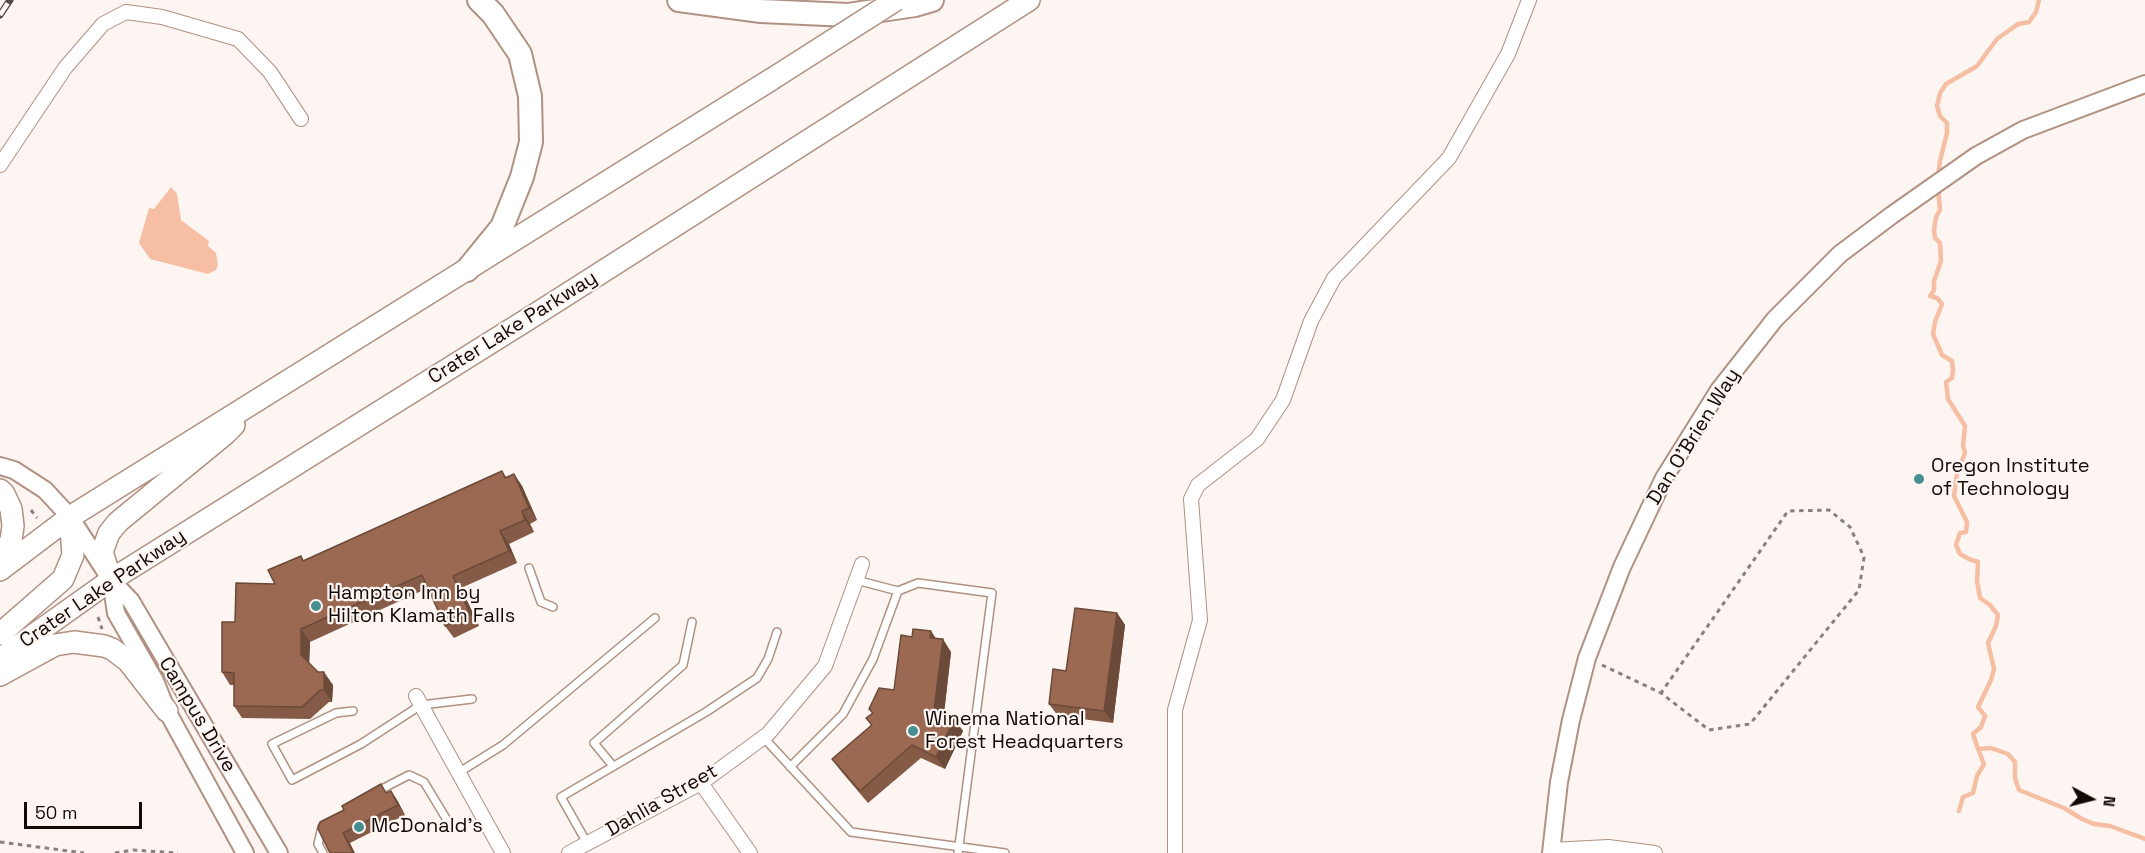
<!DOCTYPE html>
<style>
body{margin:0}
#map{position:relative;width:2145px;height:853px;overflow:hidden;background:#fcf5f2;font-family:"Space Grotesk",sans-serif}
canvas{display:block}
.north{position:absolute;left:2061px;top:769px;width:60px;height:60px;-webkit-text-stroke:4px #fcf5f2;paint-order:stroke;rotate:97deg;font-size:16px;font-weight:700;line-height:24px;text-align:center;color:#130905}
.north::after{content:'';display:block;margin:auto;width:21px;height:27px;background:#130905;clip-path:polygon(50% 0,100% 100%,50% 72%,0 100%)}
.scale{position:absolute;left:24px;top:802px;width:118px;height:27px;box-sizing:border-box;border:3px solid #130905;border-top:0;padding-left:8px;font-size:18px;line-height:21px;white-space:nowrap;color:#130905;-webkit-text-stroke:4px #fcf5f2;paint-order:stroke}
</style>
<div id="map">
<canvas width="2145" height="853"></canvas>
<div class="north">N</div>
<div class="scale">50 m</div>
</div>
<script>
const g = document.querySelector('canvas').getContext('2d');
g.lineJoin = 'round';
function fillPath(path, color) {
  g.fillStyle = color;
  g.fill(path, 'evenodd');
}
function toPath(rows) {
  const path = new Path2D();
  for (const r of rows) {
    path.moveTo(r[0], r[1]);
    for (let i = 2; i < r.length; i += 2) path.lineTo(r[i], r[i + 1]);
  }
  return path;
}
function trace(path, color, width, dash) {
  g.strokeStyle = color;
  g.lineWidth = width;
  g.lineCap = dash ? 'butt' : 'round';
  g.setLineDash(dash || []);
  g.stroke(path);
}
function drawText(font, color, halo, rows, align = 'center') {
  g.font = font + ' "Space Grotesk",sans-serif';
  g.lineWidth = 4.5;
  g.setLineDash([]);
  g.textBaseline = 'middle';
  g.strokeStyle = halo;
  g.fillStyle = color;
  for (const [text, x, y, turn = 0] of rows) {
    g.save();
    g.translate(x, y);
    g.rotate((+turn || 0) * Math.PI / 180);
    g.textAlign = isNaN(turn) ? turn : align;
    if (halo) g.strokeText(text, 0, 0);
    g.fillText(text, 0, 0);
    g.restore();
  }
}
fillPath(toPath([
 [171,187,177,194,181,220,209,241,208,246,216,253,218,265,216,270,208,274,150,259,139,243,149,208,154,209]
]), '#f6bfa4');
trace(toPath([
 [1938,178,1940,161,1947,133,1947,123,1940,116,1937,106,1940,93,1946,84,1977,66,1997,39,2018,24,2029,22,2036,12,2039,0],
 [1938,187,1940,210,1936,217,1934,230,1935,238,1940,243,1941,261,1934,281,1934,290,1930,296,1937,298,1942,304,1935,322,1933,334,1942,355,1952,361,1953,370,1952,378,1946,382,1948,399,1965,426,1963,446,1965,453,1957,473,1954,496,1967,522,1966,532,1960,533,1956,545,1960,554,1969,559,1978,562,1977,581,1980,598,1990,605,1998,615,1996,626,1988,643,1994,669,1991,680,1978,707,1985,716,1981,727,1973,734,1978,749],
 [1959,811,1963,797,1973,793,1977,776,1984,764,1978,749,1991,748,2008,754,2015,762,2015,778,2019,790,2064,808,2082,819,2094,824,2110,826,2145,839]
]), '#f6bfa4', 4.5);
const service = toPath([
 [529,568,541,602,553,607],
 [856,580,898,591],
 [353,711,336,713,272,744,292,780,361,744,421,705,472,699],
 [763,737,851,832,1005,853],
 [613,766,594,743,683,665,692,622],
 [790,767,843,714,873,659,898,591,918,583,992,593,958,853],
 [458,773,503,745,655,618],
 [378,791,409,775,424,782,447,820],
 [322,827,318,844,323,853],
 [587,843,561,797,706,712,757,678,768,659,777,632]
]);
const minor = toPath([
 [0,165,65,68,103,24,126,12,162,17,238,39,270,72,301,119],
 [416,696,503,853],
 [701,783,750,853],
 [1551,850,1608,847,1655,853],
 [569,853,701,783,768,734,825,666,862,564],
 [1175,853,1175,710,1200,620,1191,499,1198,485,1257,439,1283,400,1311,321,1334,278,1449,158,1508,54,1529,0]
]);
const tertiary = toPath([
 [0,466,14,470,45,490,70,517,111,580,131,601,279,853],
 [111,580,116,613,155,681,167,711,245,853],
 [1551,853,1559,782,1571,720,1587,658,1622,567,1664,478,1719,390,1775,319,1840,254,1892,215,1976,156,2023,130,2145,84]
]);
const primary = toPath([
 [0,490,4,494,11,509,13,526,11,540,0,563],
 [0,570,70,517,772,79],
 [111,580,102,552,109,533,118,522,224,435,234,425],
 [0,634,63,579,73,555,70,517],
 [0,659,111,580,533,316,1029,0],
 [0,675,55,645,74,642,104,646,112,649,128,661,167,711]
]);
const trunk = toPath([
 [679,0,761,11,848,15,915,5,932,0],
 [467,270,502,227,522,177,531,142,530,96,520,54,493,14,479,0]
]);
trace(service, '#b09182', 10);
trace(minor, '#b09182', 16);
trace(tertiary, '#b09182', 20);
trace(primary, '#b09182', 24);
trace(trunk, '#b09182', 26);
trace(toPath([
 [31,510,37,518],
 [98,617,102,629],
 [1602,665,1661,693,1709,730,1750,724,1859,590,1864,557,1850,527,1829,510,1788,511,1661,693],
 [0,842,84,853],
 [115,853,133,850,178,853]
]), '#89817e', 3, [4.5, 4.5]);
trace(service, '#fff', 7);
trace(minor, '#fff', 14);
trace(tertiary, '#fff', 16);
trace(primary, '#fff', 21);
trace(trunk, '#fff', 22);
const rail = toPath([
 [0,15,10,0]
]);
trace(rail, '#544b47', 7);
trace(rail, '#fcf5f2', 4.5, [14]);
const primaryBridge = toPath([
 [772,79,896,0]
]);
trace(primaryBridge, '#b09182', 24, []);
trace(primaryBridge, '#fff', 21);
fillPath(toPath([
 [502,471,506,477,514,474,522,486,537,520,530,524,534,532,509,544,517,563,461,588,479,626,454,638,445,626,428,588,310,642,309,664,318,672,333,685,332,702,329,702,310,719,242,718,234,706,234,685,230,685,222,672,235,622,275,584,301,556,304,561],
 [1117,613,1125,625,1113,723,1058,716,1049,704],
 [912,637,936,639,951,652,944,714,954,719,963,731,945,769,921,758,868,803,841,771,832,759,871,725,866,718,872,713,869,709,894,690],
 [391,791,397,800,405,815,350,843,318,829]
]), '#855a46');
fillPath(toPath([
 [514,474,522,486,537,520,529,508],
 [522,511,530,524,534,532,525,520],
 [500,531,509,544,517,563,509,551],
 [453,576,461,588,479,626,470,614],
 [1117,613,1125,625,1113,723,1104,711],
 [301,629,310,642,309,667,301,655],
 [931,631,939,643,930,638],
 [943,639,951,652,943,722,934,710],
 [324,672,333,685,332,702,324,690],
 [954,719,963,731,945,769,936,757],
 [391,791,397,800,405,815,398,805],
 [343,833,350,843,355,853,353,853]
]), '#6c4a39');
const building = toPath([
 [502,471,505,478,514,474,529,508,522,511,525,520,500,531,509,551,453,576,470,614,445,626,422,575,301,629,301,655,318,672,324,672,324,690,320,690,302,707,234,706,234,673,222,672,222,622,235,622,236,583,275,584,268,570,301,556,303,561,502,471],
 [1075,608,1117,613,1104,711,1049,704,1053,669,1066,671,1075,608],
 [913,629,931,631,930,638,943,639,934,710,954,719,936,757,912,745,860,791,832,759,872,725,866,718,873,713,869,709,879,688,894,690,901,635,912,637,913,629],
 [381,784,386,793,391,791,398,805,343,833,353,853,330,853,318,829,320,822,344,810,342,806,381,784]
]);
fillPath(building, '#9b6951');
trace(building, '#6c4a39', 1.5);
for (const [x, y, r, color] of [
 [1919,479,6,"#468e8f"],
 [316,606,6,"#468e8f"],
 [913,731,6,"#468e8f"],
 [359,827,6,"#468e8f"]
]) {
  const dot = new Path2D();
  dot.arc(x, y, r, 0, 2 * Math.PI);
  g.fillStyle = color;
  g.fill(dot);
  trace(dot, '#fcf5f2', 2);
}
drawText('20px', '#130905', '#fcf5f2', [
 ["Crater Lake Parkway",513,328,-32],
 ["Dan O'Brien Way",1694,437,-58],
 ["Crater Lake Parkway",103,589,-34],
 ["Campus Drive",197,715,59],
 ["Dahlia Street",662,801,-30]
]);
drawText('20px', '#130905', '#fcf5f2', [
 ["Oregon Institute",1931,467],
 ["of Technology",1931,490],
 ["Hampton Inn by",328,594],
 ["Hilton Klamath Falls",328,617],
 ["Winema National",925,720],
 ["Forest Headquarters",925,743],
 ["McDonald's",371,827]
], 'left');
</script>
